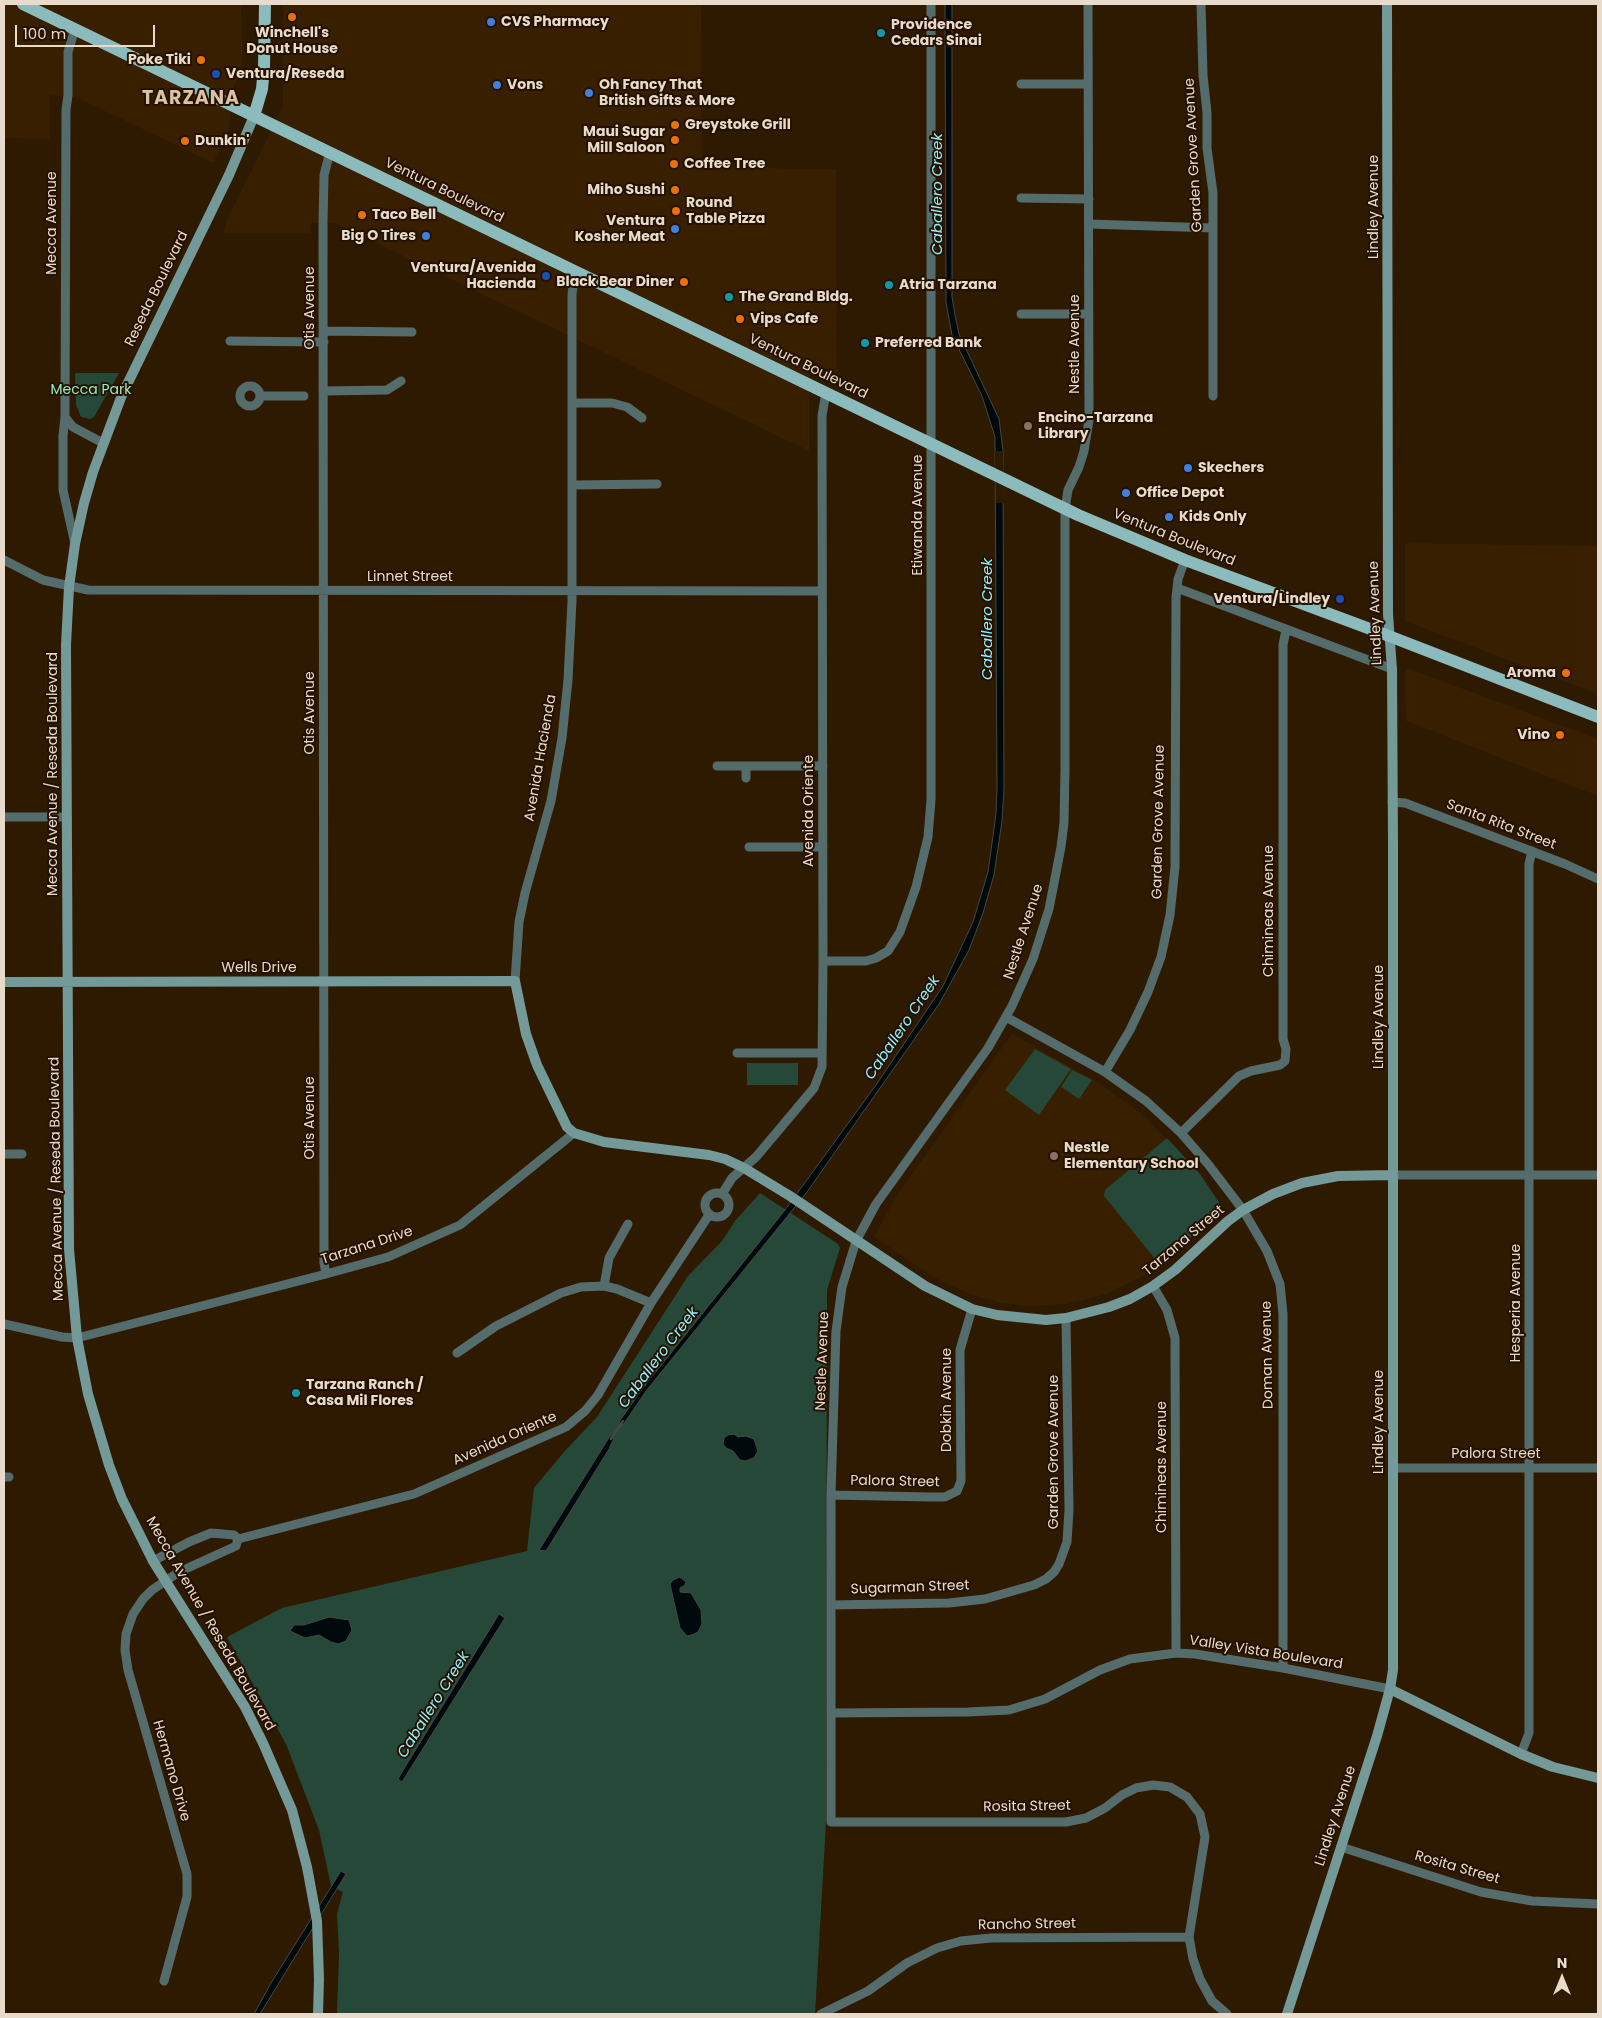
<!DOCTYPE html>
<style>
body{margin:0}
#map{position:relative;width:1602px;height:2018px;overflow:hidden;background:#2e1a01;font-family:Poppins,sans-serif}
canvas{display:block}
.frame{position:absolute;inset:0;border:5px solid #e9dbcc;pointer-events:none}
.north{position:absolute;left:1537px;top:1953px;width:50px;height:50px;-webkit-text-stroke:4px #241100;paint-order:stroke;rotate:0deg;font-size:14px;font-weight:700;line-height:20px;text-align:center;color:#e9dbcc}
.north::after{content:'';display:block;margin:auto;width:18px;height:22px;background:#e9dbcc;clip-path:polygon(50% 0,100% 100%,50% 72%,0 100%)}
.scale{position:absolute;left:15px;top:25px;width:140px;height:22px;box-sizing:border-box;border:2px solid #e9dbcc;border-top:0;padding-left:6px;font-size:15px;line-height:18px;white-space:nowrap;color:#e9dbcc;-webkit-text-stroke:4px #241100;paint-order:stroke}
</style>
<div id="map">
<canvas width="1602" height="2018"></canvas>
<div class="frame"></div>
<div class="north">N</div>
<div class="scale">100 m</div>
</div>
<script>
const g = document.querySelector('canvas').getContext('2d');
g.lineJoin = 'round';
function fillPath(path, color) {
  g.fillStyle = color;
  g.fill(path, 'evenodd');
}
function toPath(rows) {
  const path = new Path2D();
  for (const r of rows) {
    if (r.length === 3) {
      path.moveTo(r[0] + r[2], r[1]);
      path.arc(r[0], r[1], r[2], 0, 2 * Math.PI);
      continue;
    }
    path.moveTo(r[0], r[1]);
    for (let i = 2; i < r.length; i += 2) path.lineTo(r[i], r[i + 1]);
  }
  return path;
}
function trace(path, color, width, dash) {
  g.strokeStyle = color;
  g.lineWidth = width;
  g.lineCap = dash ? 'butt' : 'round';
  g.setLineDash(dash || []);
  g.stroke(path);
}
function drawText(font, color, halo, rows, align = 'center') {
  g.font = font + ' Poppins,sans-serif';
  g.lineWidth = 4;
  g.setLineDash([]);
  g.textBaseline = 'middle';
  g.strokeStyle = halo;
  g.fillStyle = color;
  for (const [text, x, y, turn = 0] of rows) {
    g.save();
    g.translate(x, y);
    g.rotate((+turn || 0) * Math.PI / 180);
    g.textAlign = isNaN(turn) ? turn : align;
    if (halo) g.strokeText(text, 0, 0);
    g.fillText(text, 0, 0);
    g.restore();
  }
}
fillPath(toPath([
 [4,4,241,4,242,73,234,85,229,130,213,163,78,98,50,95,50,139,4,138],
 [283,4,701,4,702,162,786,169,836,169,837,373,809,360,809,451,334,223,311,223,310,233,223,233,228,217,283,107],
 [1405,543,1598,546,1598,694,1405,621],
 [1407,669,1410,669,1598,739,1598,796,1406,721,1405,672],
 [1011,1035,1014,1035,1099,1083,1141,1113,1200,1174,1221,1204,1222,1209,1160,1265,1147,1274,1107,1294,1067,1304,1032,1306,1003,1303,972,1295,933,1277,876,1238,875,1235,895,1198]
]), '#371f00');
fillPath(toPath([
 [75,373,119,373,94,417,90,419,81,417,76,405],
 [1035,1049,1071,1069,1039,1115,1005,1090],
 [747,1063,798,1063,798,1085,747,1085],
 [1072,1070,1092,1080,1079,1099,1061,1087],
 [1167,1138,1200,1174,1222,1207,1205,1225,1160,1265,1104,1196,1105,1190],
 [760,1193,838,1244,840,1248,827,1290,826,1823,815,2014,337,2014,339,1952,337,1914,343,1892,331,1886,319,1830,286,1744,227,1637,282,1608,527,1551,534,1488,564,1452,597,1417,688,1276,722,1241,735,1221]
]), '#264839');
const water = toPath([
 [945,4,952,4,952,297,955,315,959,334,999,419,1003,451,1004,788,1002,821,994,875,983,913,969,950,939,1004,807,1192,646,1391,623,1425,619,1422,643,1388,785,1210,876,1085,943,986,973,922,988,872,996,814,997,788,995,437,982,396,952,335,946,302,945,4],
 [734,1434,738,1437,746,1436,754,1439,758,1451,754,1458,745,1461,740,1460,733,1451,726,1448,723,1444,724,1438,728,1435,734,1434],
 [610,1436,614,1438,609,1449,572,1509,546,1551,539,1550,610,1436],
 [680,1577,686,1582,685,1585,680,1588,680,1592,691,1593,701,1610,702,1624,698,1632,692,1635,687,1636,680,1628,674,1602,670,1584,673,1580,680,1577],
 [499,1614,505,1618,402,1782,398,1779,405,1767,499,1614],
 [329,1617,349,1620,352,1630,346,1641,338,1644,331,1642,319,1635,305,1638,290,1631,294,1625,304,1625,329,1617],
 [341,1871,346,1874,336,1890,260,2014,254,2014,271,1983,341,1871]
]);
fillPath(water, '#00090b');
trace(water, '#464845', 1);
fillPath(toPath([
 [995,451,1003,451,1004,503,996,503]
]), '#2e1a01');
trace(toPath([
 [611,1439,623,1421]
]), '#464845', 2.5);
trace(toPath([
 [1088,4,1089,420,1084,451,1079,467,1068,490,1065,509,1065,769,1064,823,1061,847,1049,909,1033,959,1012,1006,988,1048,876,1204,856,1241,842,1287,836,1331,831,1495,831,1822,1066,1822,1086,1818,1105,1808,1122,1795,1136,1788,1153,1785,1170,1787,1187,1797,1200,1814,1205,1837,1189,1937,1193,1959,1200,1979,1212,2001,1227,2014],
 [1201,4,1203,75,1207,113,1207,148,1213,193,1213,396],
 [75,29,68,52,68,95,66,110,65,417,63,436,63,490,75,544],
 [1021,84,1088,84],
 [1021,198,1089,199],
 [1089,224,1213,228],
 [1021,314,1089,314],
 [324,331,412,332],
 [230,341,324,342],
 [250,396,10],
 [324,391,387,390,401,381],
 [260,396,304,396],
 [572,403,612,403,627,407,642,418],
 [65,417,73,427,103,443],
 [572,485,657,484],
 [4,560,43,580,88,590,822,591],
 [1177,588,1392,669],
 [717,766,823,766],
 [746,766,746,778],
 [1392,802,1405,803,1565,864,1598,879],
 [4,817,67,817],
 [749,847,823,847],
 [823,961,866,961,876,958,888,951,900,932,916,887,928,837,931,800,931,4],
 [515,981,519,922,525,893,551,801,562,738,568,680,572,601,572,294,575,272],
 [1006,1017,1105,1072,1146,1101,1181,1133,1208,1164,1243,1210,1267,1251,1280,1284,1283,1314,1283,1668],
 [737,1053,822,1053],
 [1105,1072,1130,1030,1148,992,1161,957,1170,915,1175,867,1176,597,1178,579,1185,560],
 [1181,1133,1239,1076,1251,1071,1280,1065,1285,1061,1286,1049,1283,1039,1283,645,1286,630],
 [4,1154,22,1154],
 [1393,1175,1598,1175],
 [717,1205,12],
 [722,1194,732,1178,756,1157,814,1088,822,1067,823,961,822,416,826,392],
 [326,1274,324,1263,323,224,324,175,330,152],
 [604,1286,609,1258,628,1224],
 [1153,1286,1167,1310,1175,1338,1176,1653],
 [4,1324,62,1337,77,1338,326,1274,388,1257,460,1225,574,1133],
 [457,1353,496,1326,561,1293,581,1287,604,1286,617,1289,651,1303],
 [1393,1468,1598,1468],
 [4,1477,9,1477],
 [831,1495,930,1497,945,1497,957,1491,961,1481,960,1350,972,1309],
 [153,1561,189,1542,211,1533,234,1535,238,1539,414,1494,566,1427,585,1411,598,1395,651,1303,709,1215],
 [831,1605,949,1603,985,1599,1034,1585,1046,1579,1054,1572,1059,1564,1067,1542,1069,1510,1066,1318],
 [831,1713,968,1712,1009,1710,1045,1699,1100,1670,1130,1659,1176,1653,1195,1654,1283,1668,1390,1689],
 [1521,1754,1529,1733,1529,864,1532,851],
 [1341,1847,1481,1892,1532,1901,1598,1904],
 [164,1981,187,1897,187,1874,128,1670,125,1650,126,1634,133,1614,143,1599,152,1590,179,1572,236,1546,238,1539],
 [821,2014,868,1991,907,1963,937,1948,961,1941,991,1938,1189,1937]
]), '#556c6c', 9);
trace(toPath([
 [254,116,229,175,122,395,93,472,84,503,75,544,69,587,66,645,69,1249,77,1338,88,1394,109,1465,122,1499,153,1561,245,1707,263,1743,292,1810,307,1867,317,1921,319,1979,318,2014],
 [4,982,515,981,526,1034,537,1065,567,1127,574,1133,604,1142,709,1155,725,1159,744,1168,790,1196,925,1286,972,1309,997,1315,1046,1320,1066,1318,1109,1307,1130,1299,1153,1286,1175,1270,1228,1221,1243,1210,1273,1194,1302,1183,1338,1176,1393,1175],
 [1390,1689,1521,1754,1553,1767,1598,1778],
 [1287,2014,1377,1736,1390,1689,1393,1670,1393,845,1392,669,1388,614,1387,4]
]), '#739999', 10);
trace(toPath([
 [23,4,1078,515,1185,560,1389,636,1598,717],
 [254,116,262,89,264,67,265,4]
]), '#8bbbbc', 12);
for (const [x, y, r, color] of [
 [292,17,5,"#e8710a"],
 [491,22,5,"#3f7fe0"],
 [881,33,5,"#0f9aa8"],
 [201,60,5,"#e8710a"],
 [216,74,5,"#1a4fb4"],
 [497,85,5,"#3f7fe0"],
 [589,93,5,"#3f7fe0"],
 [675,125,5,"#e8710a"],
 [675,140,5,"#e8710a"],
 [185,141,5,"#e8710a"],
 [674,164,5,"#e8710a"],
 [675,190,5,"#e8710a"],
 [676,211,5,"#e8710a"],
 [362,215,5,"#e8710a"],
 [675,229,5,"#3f7fe0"],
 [426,236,5,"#3f7fe0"],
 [546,276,5,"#1a4fb4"],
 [684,282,5,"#e8710a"],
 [889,285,5,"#0f9aa8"],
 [729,297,5,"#0f9aa8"],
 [740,319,5,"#e8710a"],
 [865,343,5,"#0f9aa8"],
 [1028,426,5,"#8d6e63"],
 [1188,468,5,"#3f7fe0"],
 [1126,493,5,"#3f7fe0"],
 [1169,517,5,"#3f7fe0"],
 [1340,599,5,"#1a4fb4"],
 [1566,673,5,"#e8710a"],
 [1560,735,5,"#e8710a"],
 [1054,1156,5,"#8d6e63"],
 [296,1393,5,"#0f9aa8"]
]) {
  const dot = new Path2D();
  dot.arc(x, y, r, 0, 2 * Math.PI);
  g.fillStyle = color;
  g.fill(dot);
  trace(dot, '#241100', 2);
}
drawText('bold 14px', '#e9dbcc', '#241100', [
 ["CVS Pharmacy",501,22],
 ["Providence",891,25],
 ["Cedars Sinai",891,41],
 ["Winchell's",292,33,"center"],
 ["Donut House",292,49,"center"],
 ["Poke Tiki",191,60,"right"],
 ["Ventura/Reseda",226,74],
 ["Vons",507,85],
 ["Oh Fancy That",599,85],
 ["British Gifts & More",599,101],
 ["Greystoke Grill",685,125],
 ["Maui Sugar",665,132,"right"],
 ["Mill Saloon",665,148,"right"],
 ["Dunkin'",195,141],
 ["Coffee Tree",684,164],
 ["Miho Sushi",665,190,"right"],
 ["Round",686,203],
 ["Table Pizza",686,219],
 ["Taco Bell",372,215],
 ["Ventura",665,221,"right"],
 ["Kosher Meat",665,237,"right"],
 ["Big O Tires",416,236,"right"],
 ["Ventura/Avenida",536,268,"right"],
 ["Hacienda",536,284,"right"],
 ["Black Bear Diner",674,282,"right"],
 ["Atria Tarzana",899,285],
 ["The Grand Bldg.",739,297],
 ["Vips Cafe",750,319],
 ["Preferred Bank",875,343],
 ["Encino-Tarzana",1038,418],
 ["Library",1038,434],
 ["Skechers",1198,468],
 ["Office Depot",1136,493],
 ["Kids Only",1179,517],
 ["Ventura/Lindley",1330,599,"right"],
 ["Aroma",1556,673,"right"],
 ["Vino",1550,735,"right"],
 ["Nestle",1064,1148],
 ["Elementary School",1064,1164],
 ["Tarzana Ranch /",306,1385],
 ["Casa Mil Flores",306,1401]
], 'left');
drawText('14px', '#e9dbcc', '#241100', [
 ["Garden Grove Avenue",1194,155,-93],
 ["Ventura Boulevard",444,191,26],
 ["Lindley Avenue",1374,207,-90],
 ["Mecca Avenue",52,223,-90],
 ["Reseda Boulevard",157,289,-64],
 ["Otis Avenue",310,308,-90],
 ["Nestle Avenue",1075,344,-90],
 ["Ventura Boulevard",808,367,26],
 ["Etiwanda Avenue",918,515,-90],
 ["Ventura Boulevard",1174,538,22],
 ["Linnet Street",410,577],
 ["Lindley Avenue",1376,613,-92],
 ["Otis Avenue",310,713,-90],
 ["Avenida Hacienda",541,758,-80],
 ["Mecca Avenue / Reseda Boulevard",53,774,-90],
 ["Avenida Oriente",809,811,-90],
 ["Garden Grove Avenue",1159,822,-89],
 ["Santa Rita Street",1501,825,21],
 ["Chimineas Avenue",1269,911,-90],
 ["Nestle Avenue",1024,932,-72],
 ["Wells Drive",259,968],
 ["Lindley Avenue",1379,1017,-90],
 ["Otis Avenue",310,1118,-90],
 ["Mecca Avenue / Reseda Boulevard",57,1179,-91],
 ["Tarzana Street",1184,1241,-40],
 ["Tarzana Drive",367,1246,-18],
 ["Hesperia Avenue",1516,1303,-90],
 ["Doman Avenue",1268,1355,-91],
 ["Nestle Avenue",823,1361,-88],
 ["Dobkin Avenue",947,1400,-90],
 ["Lindley Avenue",1379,1422,-90],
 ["Avenida Oriente",505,1439,-24],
 ["Garden Grove Avenue",1054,1452,-90],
 ["Palora Street",1496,1454],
 ["Chimineas Avenue",1162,1467,-90],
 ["Palora Street",895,1482,1],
 ["Sugarman Street",910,1588,-2],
 ["Mecca Avenue / Reseda Boulevard",210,1624,60],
 ["Valley Vista Boulevard",1266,1653,9],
 ["Hermano Drive",171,1771,74],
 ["Rosita Street",1027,1807,-1],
 ["Lindley Avenue",1336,1816,-72],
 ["Rosita Street",1457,1868,16],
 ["Rancho Street",1027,1925,-1]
]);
drawText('14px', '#9de9c5', '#241100', [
 ["Mecca Park",91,390]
]);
drawText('italic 15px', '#93effe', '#241100', [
 ["Caballero Creek",938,194,-90],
 ["Caballero Creek",988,619,-90],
 ["Caballero Creek",903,1028,-56],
 ["Caballero Creek",659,1358,-53],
 ["Caballero Creek",434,1705,-58]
]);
g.letterSpacing = '1px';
drawText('bold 19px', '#ddc3a6', '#241100', [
 ["TARZANA",191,99]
]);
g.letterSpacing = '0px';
</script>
